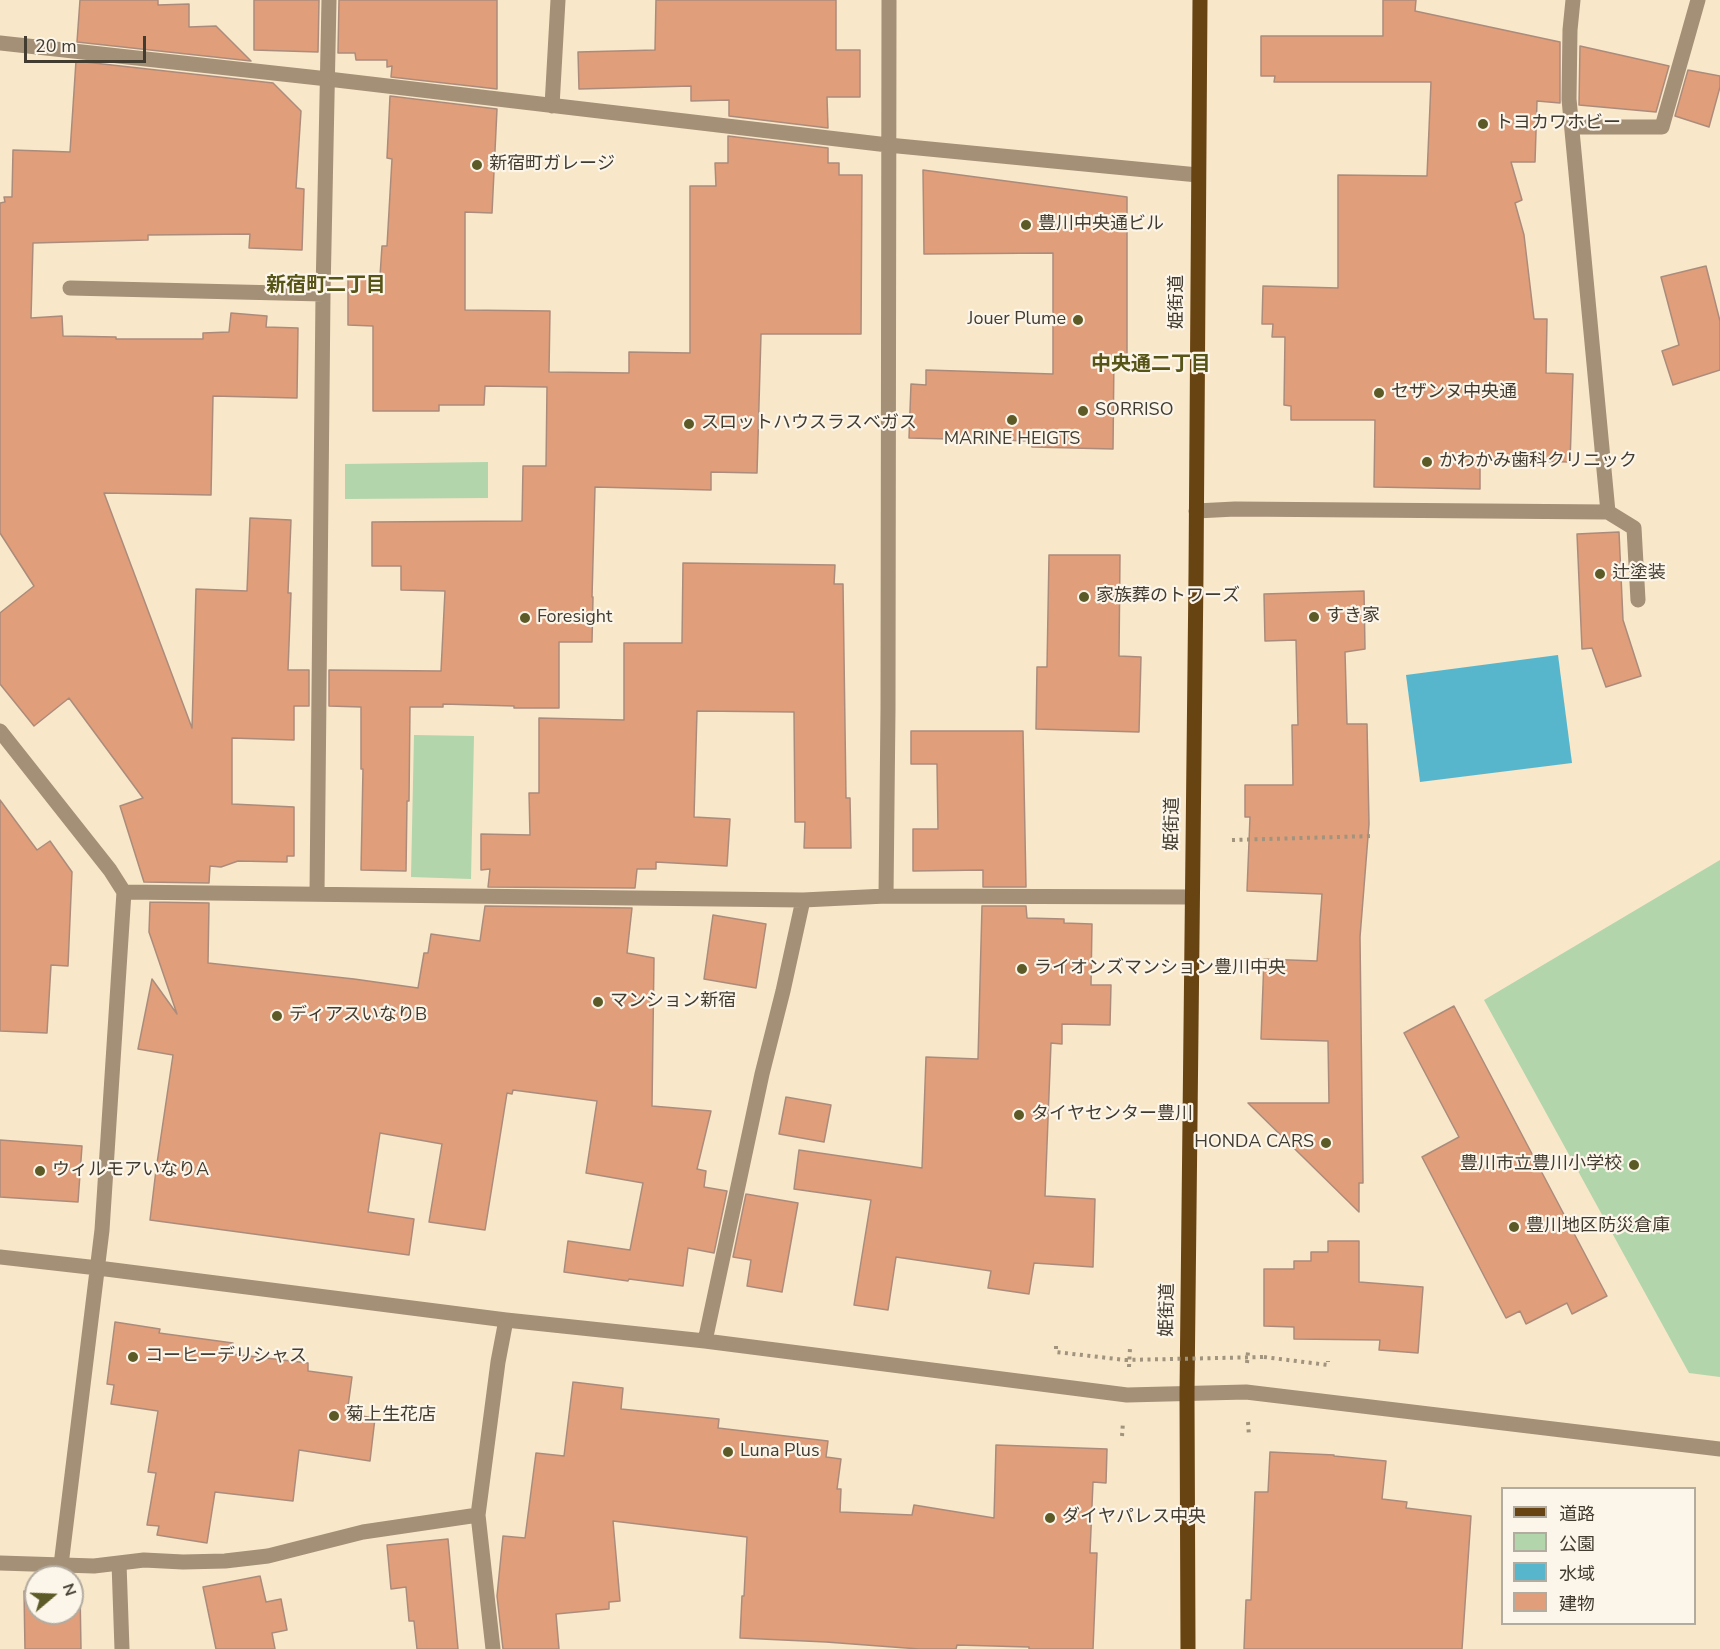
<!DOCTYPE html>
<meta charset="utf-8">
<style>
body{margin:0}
#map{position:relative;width:1720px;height:1649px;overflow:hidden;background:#f8e7c8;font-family:"Nunito Sans","Noto Sans JP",sans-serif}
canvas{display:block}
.legend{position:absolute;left:1501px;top:1487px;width:195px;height:138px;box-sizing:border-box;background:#fcf5e9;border:2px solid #b2ab9f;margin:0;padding:8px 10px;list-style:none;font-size:18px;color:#423b2f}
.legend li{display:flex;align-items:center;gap:12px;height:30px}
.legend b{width:30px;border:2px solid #b2ab9f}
.north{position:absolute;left:24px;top:1565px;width:60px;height:60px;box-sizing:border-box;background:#fcf5e9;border:2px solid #b2ab9f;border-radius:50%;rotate:71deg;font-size:16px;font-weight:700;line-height:24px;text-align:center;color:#423b2f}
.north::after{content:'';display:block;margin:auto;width:21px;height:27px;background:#5c5a26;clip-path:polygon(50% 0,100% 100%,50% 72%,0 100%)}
.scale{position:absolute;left:24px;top:36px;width:122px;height:27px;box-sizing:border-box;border:3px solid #423b2f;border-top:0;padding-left:8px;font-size:18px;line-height:21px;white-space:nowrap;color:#423b2f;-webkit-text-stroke:4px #fcf5e9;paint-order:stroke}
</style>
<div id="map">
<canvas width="1720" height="1649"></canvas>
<ul class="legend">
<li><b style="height:8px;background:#694413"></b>道路</li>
<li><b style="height:16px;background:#b2d5ac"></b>公園</li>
<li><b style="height:16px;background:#58b6cc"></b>水域</li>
<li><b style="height:16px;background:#e19e7a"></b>建物</li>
</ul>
<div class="north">N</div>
<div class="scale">20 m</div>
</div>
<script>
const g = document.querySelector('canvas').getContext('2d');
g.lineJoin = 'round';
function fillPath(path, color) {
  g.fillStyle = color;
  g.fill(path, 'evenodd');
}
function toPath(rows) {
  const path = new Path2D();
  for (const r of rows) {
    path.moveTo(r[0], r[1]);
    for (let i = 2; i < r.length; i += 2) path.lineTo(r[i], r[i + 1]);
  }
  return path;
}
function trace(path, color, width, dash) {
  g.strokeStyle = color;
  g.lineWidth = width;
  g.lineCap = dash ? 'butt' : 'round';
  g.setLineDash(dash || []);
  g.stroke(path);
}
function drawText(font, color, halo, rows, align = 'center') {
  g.font = font + ' "Nunito Sans","Noto Sans JP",sans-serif';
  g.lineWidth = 4.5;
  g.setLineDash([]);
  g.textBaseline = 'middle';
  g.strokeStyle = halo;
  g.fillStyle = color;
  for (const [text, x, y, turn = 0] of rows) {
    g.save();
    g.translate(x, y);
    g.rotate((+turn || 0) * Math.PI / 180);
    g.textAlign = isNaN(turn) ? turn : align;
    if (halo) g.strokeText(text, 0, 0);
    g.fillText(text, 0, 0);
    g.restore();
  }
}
fillPath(toPath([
 [488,462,488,498,345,499,345,464],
 [414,735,474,736,471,879,411,877],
 [1720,860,1720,1377,1689,1373,1484,1000]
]), '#b2d5ac');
fillPath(toPath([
 [1558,655,1572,763,1420,782,1406,675]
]), '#58b6cc');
const building = toPath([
 [80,0,158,0,158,5,189,4,189,27,216,26,251,61,77,42,80,0],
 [254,0,319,0,318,52,254,50,254,0],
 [339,0,497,0,497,89,391,77,392,66,387,67,387,60,356,60,355,53,338,53,339,0],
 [656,0,836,0,836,50,860,50,860,97,827,97,828,128,729,116,729,100,691,101,691,86,579,89,578,52,655,50,656,0],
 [1383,0,1416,0,1415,11,1560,42,1560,103,1537,101,1535,162,1511,162,1522,200,1515,203,1524,235,1534,319,1547,319,1546,373,1573,374,1570,462,1480,460,1480,489,1374,487,1375,420,1291,420,1291,406,1284,405,1285,337,1272,337,1273,324,1262,324,1263,286,1338,288,1338,175,1427,176,1431,82,1274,82,1275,76,1261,76,1261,36,1383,36,1383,0],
 [1580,46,1669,66,1656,112,1579,105,1580,46],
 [76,61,273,83,301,111,296,188,304,189,302,250,249,248,250,234,148,235,148,240,33,243,31,318,62,316,63,336,116,337,116,339,203,339,203,333,229,332,231,313,267,316,266,327,298,328,297,398,213,396,211,495,104,493,192,728,196,589,247,591,250,518,291,520,288,593,291,593,288,670,309,670,309,706,294,706,294,740,232,738,232,804,294,807,294,856,287,856,287,862,238,861,221,867,210,866,209,883,144,882,120,806,143,798,69,698,34,726,0,684,0,613,34,586,0,533,0,203,5,202,4,197,12,197,13,150,70,152,76,61],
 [1688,70,1720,76,1720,87,1709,127,1675,116,1688,70],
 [390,96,497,109,492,213,465,212,465,310,550,311,549,372,629,373,629,352,690,353,690,186,716,186,715,163,728,163,728,136,828,148,828,163,839,163,839,175,862,175,861,334,761,334,757,473,711,472,711,490,595,487,592,597,593,597,592,642,559,642,559,708,514,708,514,706,443,704,443,707,410,707,409,801,407,801,406,871,361,870,363,769,361,769,361,707,329,706,329,670,441,671,445,591,401,590,401,566,372,566,372,522,522,521,523,466,546,466,547,387,485,386,484,405,439,405,439,411,373,411,373,326,348,325,348,275,380,276,382,246,387,246,392,159,387,158,390,96],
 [923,170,1127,197,1127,354,1114,354,1113,449,1032,447,1032,441,909,438,911,384,926,385,926,370,1053,374,1053,253,924,254,923,170],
 [1706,266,1720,321,1720,370,1673,385,1662,351,1679,345,1661,277,1706,266],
 [1619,532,1623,620,1641,676,1606,687,1592,648,1582,649,1577,534,1619,532],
 [1049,555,1120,555,1119,656,1141,657,1139,732,1036,729,1037,667,1047,667,1049,555],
 [683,563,835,565,834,584,843,584,846,798,850,798,851,848,804,848,805,822,795,822,794,712,697,711,694,817,730,819,727,866,656,862,656,869,637,869,635,888,488,887,490,869,481,870,481,834,530,835,529,793,539,793,539,718,624,720,624,643,682,643,683,563],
 [1364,591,1365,649,1345,652,1347,724,1367,724,1369,824,1360,937,1363,1183,1359,1183,1359,1212,1248,1103,1329,1103,1328,1041,1261,1039,1264,959,1317,961,1322,894,1247,891,1250,817,1245,817,1245,785,1293,785,1292,725,1298,725,1296,640,1265,641,1264,594,1364,591],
 [911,731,1023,731,1026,887,983,887,983,870,913,871,913,829,938,829,937,764,911,764,911,731],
 [0,800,37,850,50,841,72,872,68,966,51,965,47,1033,0,1031,0,800],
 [150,902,209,903,208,963,354,979,418,988,424,953,428,953,431,934,480,941,485,906,632,908,627,953,654,958,652,1106,711,1111,697,1169,706,1171,704,1187,727,1191,714,1253,688,1248,683,1286,629,1279,628,1281,564,1272,568,1241,630,1250,643,1183,586,1173,597,1101,513,1090,512,1094,507,1093,485,1230,429,1222,442,1144,380,1133,368,1212,414,1219,409,1255,150,1220,156,1170,173,1055,138,1049,152,979,177,1014,149,932,150,902],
 [982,906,1026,906,1027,918,1064,919,1064,923,1092,924,1091,985,1111,985,1110,1025,1062,1024,1062,1044,1051,1043,1045,1196,1095,1199,1093,1267,1034,1263,1029,1294,988,1288,991,1271,896,1257,888,1310,854,1305,871,1200,794,1189,799,1150,922,1168,926,1057,978,1059,982,906],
 [713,915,766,924,756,988,704,979,713,915],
 [1454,1006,1607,1296,1572,1314,1567,1303,1526,1324,1520,1311,1506,1318,1422,1157,1459,1137,1404,1033,1454,1006],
 [786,1097,831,1105,824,1142,779,1134,786,1097],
 [0,1140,82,1146,78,1202,0,1197,0,1140],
 [746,1194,798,1203,782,1292,747,1286,751,1260,733,1257,746,1194],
 [1328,1241,1359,1241,1359,1282,1423,1287,1418,1353,1379,1350,1380,1340,1294,1339,1294,1327,1264,1326,1264,1269,1294,1269,1294,1261,1311,1261,1311,1252,1328,1252,1328,1241],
 [115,1322,160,1329,159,1333,233,1343,232,1354,308,1363,308,1371,352,1377,347,1414,375,1418,370,1461,299,1450,293,1501,215,1492,207,1543,157,1535,159,1526,147,1525,156,1473,148,1472,158,1411,111,1404,114,1385,107,1384,115,1322],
 [573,1382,623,1388,621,1409,719,1419,718,1428,828,1441,826,1457,841,1459,837,1489,841,1489,840,1512,912,1515,914,1505,994,1518,996,1445,1107,1449,1106,1483,1093,1482,1090,1553,1097,1553,1093,1649,1029,1649,1029,1647,957,1645,956,1649,919,1649,826,1642,740,1638,742,1596,744,1596,747,1537,613,1521,620,1601,609,1602,609,1609,556,1614,559,1649,503,1649,497,1596,503,1536,525,1538,536,1453,564,1456,573,1382],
 [1270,1452,1334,1455,1334,1456,1386,1461,1382,1499,1407,1502,1406,1508,1471,1516,1462,1649,1244,1649,1246,1600,1251,1600,1255,1492,1268,1492,1270,1452],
 [448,1539,458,1649,417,1649,414,1621,409,1621,406,1587,391,1589,387,1545,448,1539],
 [260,1576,266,1602,281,1599,287,1630,272,1633,275,1649,216,1649,203,1587,260,1576],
 [24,1591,36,1591,36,1613,72,1613,72,1591,80,1591,81,1649,25,1649,24,1591]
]);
fillPath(building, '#e19e7a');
trace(building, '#ab8c7c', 1.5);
trace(toPath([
 [1232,840,1373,836],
 [1056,1346,1056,1352,1125,1360],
 [1264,1357,1328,1365,1328,1361],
 [1247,1363,1248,1352],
 [1129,1367,1130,1348],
 [1248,1422,1249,1436],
 [1122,1436,1123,1422]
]), '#a0947e', 4, [3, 4.5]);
trace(toPath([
 [1573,0,1570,30,1569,99,1608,512],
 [0,43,328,79,888,145,1198,175],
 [552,106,558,0],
 [1572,127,1662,127,1698,0],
 [70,288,323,294],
 [1196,511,1235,509,1608,512,1634,528,1638,600],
 [0,731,110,870,124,892,102,1230,61,1565],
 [124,892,803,900,886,896,1192,897],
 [317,893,323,294,329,0],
 [886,896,888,709,889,0],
 [0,1257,98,1268,506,1320,705,1341,1127,1395,1246,1392,1720,1449],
 [705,1341,762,1074,783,991,803,900],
 [0,1563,94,1566,144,1560,183,1562,225,1561,268,1556,363,1532,478,1515],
 [119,1563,122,1649],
 [493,1649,478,1515,498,1362,506,1320]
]), '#a48f77', 15);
trace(toPath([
 [1188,1649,1187,1393,1196,574,1200,0]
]), '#694413', 15);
trace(toPath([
 [1125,1360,1264,1357]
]), '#a0947e', 4, [3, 4.5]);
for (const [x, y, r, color] of [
 [1483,124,6,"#5c5a26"],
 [477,165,6,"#5c5a26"],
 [1026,225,6,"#5c5a26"],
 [1078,320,6,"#5c5a26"],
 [1379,393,6,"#5c5a26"],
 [1083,411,6,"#5c5a26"],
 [1012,420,6,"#5c5a26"],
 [689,424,6,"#5c5a26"],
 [1427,462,6,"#5c5a26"],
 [1600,574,6,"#5c5a26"],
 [1084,597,6,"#5c5a26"],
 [1314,617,6,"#5c5a26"],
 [525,618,6,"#5c5a26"],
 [1022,969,6,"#5c5a26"],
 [598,1002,6,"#5c5a26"],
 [277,1016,6,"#5c5a26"],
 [1019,1115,6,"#5c5a26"],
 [1326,1143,6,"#5c5a26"],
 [1634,1165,6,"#5c5a26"],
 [40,1171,6,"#5c5a26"],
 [1514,1227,6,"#5c5a26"],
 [133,1357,6,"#5c5a26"],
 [334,1416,6,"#5c5a26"],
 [728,1452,6,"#5c5a26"],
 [1050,1518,6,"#5c5a26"]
]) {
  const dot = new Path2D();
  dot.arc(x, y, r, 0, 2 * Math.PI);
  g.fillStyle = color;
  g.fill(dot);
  trace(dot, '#fcf5e9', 2);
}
drawText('18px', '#423b2f', '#fcf5e9', [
 ["トヨカワホビー",1495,124],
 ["新宿町ガレージ",489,165],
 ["豊川中央通ビル",1038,225],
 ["Jouer Plume",1066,320,"right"],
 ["セザンヌ中央通",1391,393],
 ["SORRISO",1095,411],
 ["スロットハウスラスベガス",701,424],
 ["MARINE HEIGTS",1012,440,"center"],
 ["かわかみ歯科クリニック",1439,462],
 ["辻塗装",1612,574],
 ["家族葬のトワーズ",1096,597],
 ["すき家",1326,617],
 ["Foresight",537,618],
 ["ライオンズマンション豊川中央",1034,969],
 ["マンション新宿",610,1002],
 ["ディアスいなりB",289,1016],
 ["タイヤセンター豊川",1031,1115],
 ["HONDA CARS",1314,1143,"right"],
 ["豊川市立豊川小学校",1622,1165,"right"],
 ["ウィルモアいなりA",52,1171],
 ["豊川地区防災倉庫",1526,1227],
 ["コーヒーデリシャス",145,1357],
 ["菊上生花店",346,1416],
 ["Luna Plus",740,1452],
 ["ダイヤパレス中央",1062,1518]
], 'left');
drawText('18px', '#423b2f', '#fcf5e9', [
 ["姫街道",1178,302,-90],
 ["姫街道",1173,824,-89],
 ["姫街道",1168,1310,-89]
]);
drawText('bold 20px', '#575417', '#fcf5e9', [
 ["新宿町二丁目",326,286],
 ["中央通二丁目",1151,365]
]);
</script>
